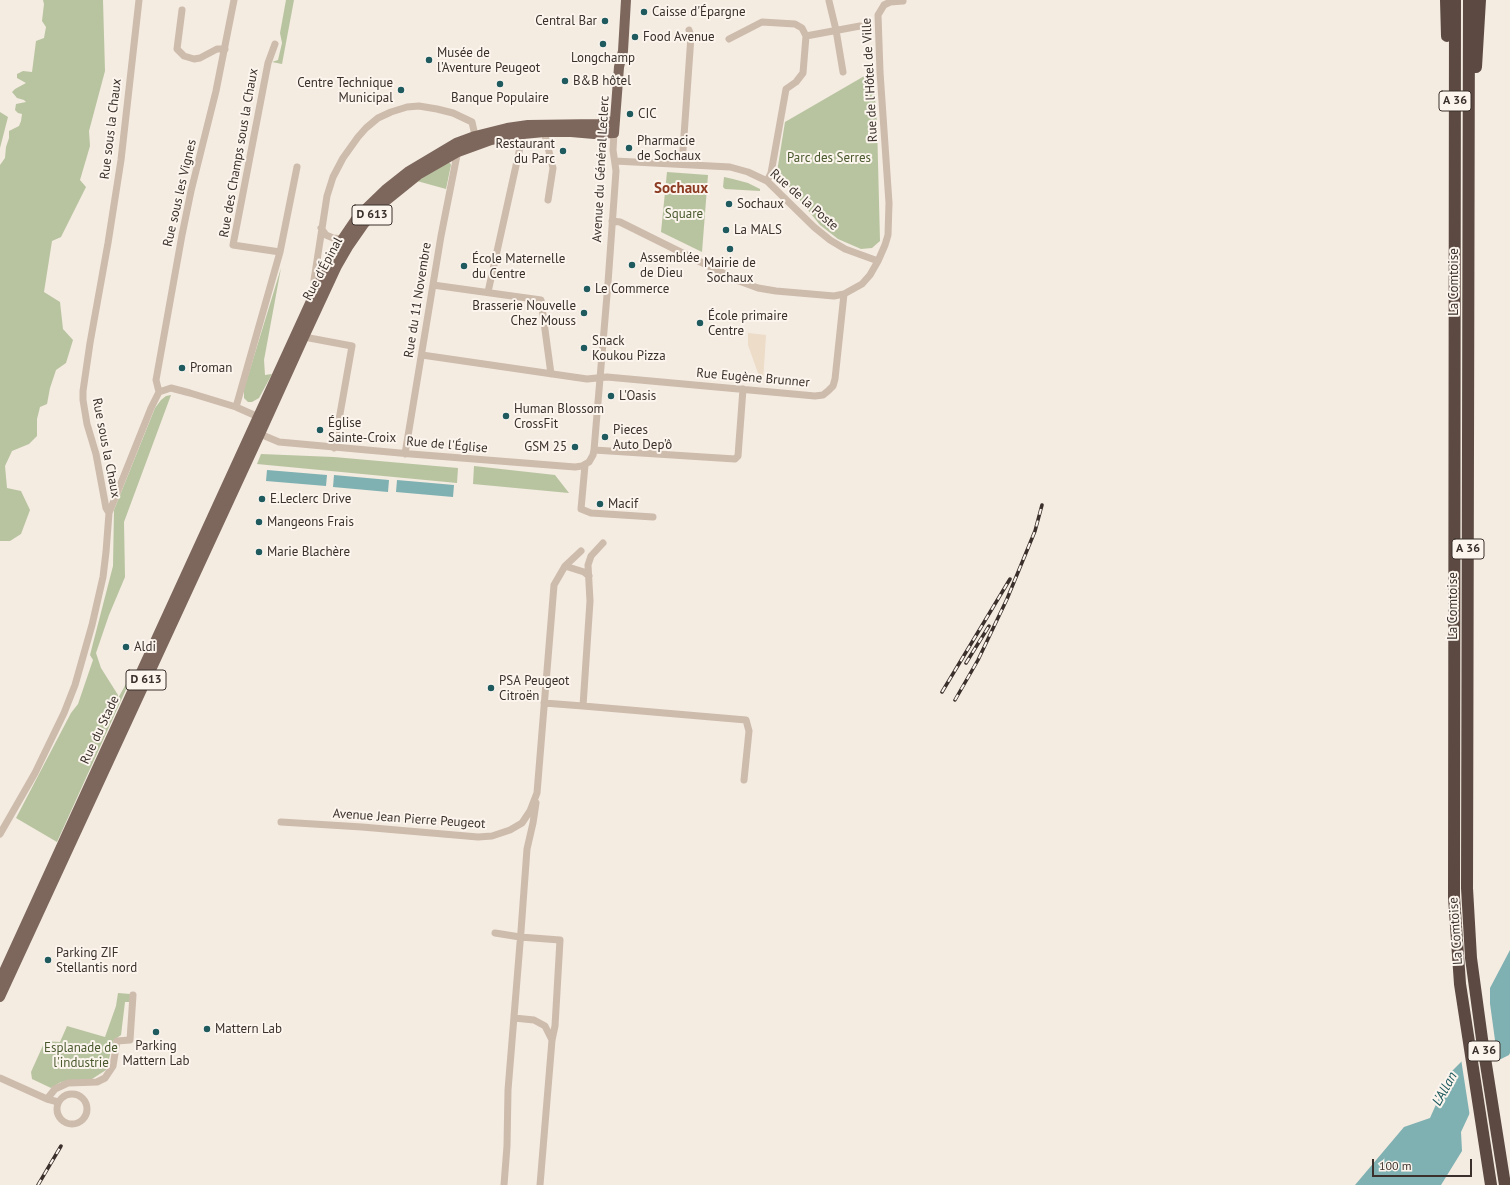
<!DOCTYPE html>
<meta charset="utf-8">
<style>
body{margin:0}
#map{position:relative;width:1510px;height:1185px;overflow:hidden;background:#f4ebe1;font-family:"PT Sans",sans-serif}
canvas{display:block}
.scale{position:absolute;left:1372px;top:1159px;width:100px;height:18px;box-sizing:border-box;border:2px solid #3b302b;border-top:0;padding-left:5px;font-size:12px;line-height:14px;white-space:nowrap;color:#3b302b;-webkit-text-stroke:3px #fbf5ee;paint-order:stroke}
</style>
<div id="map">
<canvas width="1510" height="1185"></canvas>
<div class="scale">100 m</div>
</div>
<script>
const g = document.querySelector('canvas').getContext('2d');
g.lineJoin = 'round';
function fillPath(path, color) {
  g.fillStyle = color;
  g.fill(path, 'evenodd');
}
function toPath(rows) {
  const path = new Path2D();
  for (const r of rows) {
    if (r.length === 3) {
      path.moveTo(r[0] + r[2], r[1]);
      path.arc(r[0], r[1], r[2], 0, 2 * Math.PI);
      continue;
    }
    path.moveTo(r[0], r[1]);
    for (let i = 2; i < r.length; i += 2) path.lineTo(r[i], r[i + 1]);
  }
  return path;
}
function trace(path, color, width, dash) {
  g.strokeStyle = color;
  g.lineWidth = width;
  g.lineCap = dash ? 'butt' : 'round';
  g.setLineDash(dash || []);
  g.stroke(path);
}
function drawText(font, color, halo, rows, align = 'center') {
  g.font = font + ' "PT Sans",sans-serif';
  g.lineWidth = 4;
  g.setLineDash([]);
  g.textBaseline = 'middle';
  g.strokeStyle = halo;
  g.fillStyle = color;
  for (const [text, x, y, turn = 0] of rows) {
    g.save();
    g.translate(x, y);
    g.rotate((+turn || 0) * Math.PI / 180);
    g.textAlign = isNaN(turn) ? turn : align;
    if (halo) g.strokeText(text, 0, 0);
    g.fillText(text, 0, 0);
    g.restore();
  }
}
fillPath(toPath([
 [43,0,103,0,105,71,89,131,90,146,80,180,86,187,61,237,52,241,44,292,60,302,63,329,73,340,66,363,56,370,50,388,47,404,40,407,37,419,37,436,29,444,12,451,5,466,7,488,21,491,30,510,21,534,10,541,0,541,0,165,5,158,6,147,9,138,9,131,19,126,21,121,22,114,18,113,15,110,16,104,26,102,24,100,17,98,12,92,15,89,26,83,17,78,17,74,23,71,32,72,36,41,44,38,46,27,42,21,44,4],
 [286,0,294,0,282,64,272,62,278,60,282,43,280,33],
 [873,71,877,123,880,241,872,248,861,249,838,239,820,225,777,172,785,122],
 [0,112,8,117,0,148],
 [448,163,450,163,451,165,446,189,417,181],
 [667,172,708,175,702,252,661,232],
 [724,177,733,179,748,183,760,189,760,191,725,189,723,187],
 [281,268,264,360,265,375,272,374,259,398,252,402,248,402,244,398,244,389],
 [171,395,124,522,125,577,109,615,96,653,101,668,118,695,117,700,126,684,128,685,57,842,16,818,71,713,78,704,93,660,90,655,113,566,114,510,155,408,161,400,166,396],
 [261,454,334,457,458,468,457,483,257,464],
 [474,466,555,475,569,493,473,484],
 [118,993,130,994,130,1002,125,1002,121,1035,114,1040,106,1070,92,1079,61,1082,51,1088,32,1079,31,1072,45,1041,60,1042,67,1026,105,1037,116,1006]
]), '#b8c4a0');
fillPath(toPath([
 [748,333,766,335,763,382,758,381,759,376,748,345]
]), '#ecdcc8');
fillPath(toPath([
 [267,470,327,475,326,486,266,481],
 [334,475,389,480,388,492,333,487],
 [397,480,454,485,453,497,396,492],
 [1510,950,1510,1053,1509,1055,1493,1063,1461,1132,1462,1151,1441,1185,1355,1185,1404,1127,1430,1118,1450,1073,1465,1058,1490,1005,1490,988]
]), '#7fb0b2');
fillPath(toPath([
 [1488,989,1498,1062,1495,1064,1470,1117,1461,1059,1488,1004]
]), '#f4ebe1');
trace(toPath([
 [829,1,836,30,843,72],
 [182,10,177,49,184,56,194,59,200,58,217,49,225,49],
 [806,36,860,26],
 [729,39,762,22,795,24,802,28,806,36,803,73,796,82,786,89,771,173,767,181],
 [543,127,553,168,548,200],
 [615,161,730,167,748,172,767,181,814,227,830,240,845,249,878,261],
 [682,164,691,36,689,30],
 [612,221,620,222,739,281,758,288,776,291,834,296,844,294,862,284,870,275,878,261,885,245,888,235,889,203,880,72,878,15,884,5,890,2,903,1],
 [321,228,326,235,333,238,343,239],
 [280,252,297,167],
 [433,285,541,300,551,374],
 [315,290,314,280,327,196,333,177,343,158,358,137,366,128,378,118,391,112,407,107,419,106,437,109,453,113,472,122,476,140],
 [488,292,523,134],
 [304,337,352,346,334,448],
 [422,355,587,379,607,377,815,396,823,395,828,391,833,386,835,379,844,294],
 [159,392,156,380,182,235,191,191,216,91,234,0],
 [159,392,171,388,190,393,236,407,254,415,258,419,258,421],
 [236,407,280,252,233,245,268,63,275,44],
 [260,434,279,442,411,454,575,467,582,466,589,462,593,455,594,450,608,283,616,171,613,150,614,133],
 [594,450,735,459,738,456,743,389],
 [405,454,441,236,458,150],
 [585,465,581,509,591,513,653,517],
 [109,513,106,508,96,454,87,424,83,400,83,391,90,343,108,243,121,160,139,0],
 [603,543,591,556,588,565,590,601,583,706,746,720,749,731,744,780],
 [565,566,584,572,589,576],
 [544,703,583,706],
 [281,822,362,827,478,837,492,836,510,830,522,823,530,811,537,793,554,585,565,566,581,551],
 [0,834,35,773,64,713,75,685,92,625,103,577,106,552,109,513,151,408,159,392],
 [495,933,520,937,560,940,555,1026,552,1040,540,1185],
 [514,1018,534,1020,545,1026,552,1040],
 [0,1078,47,1099,58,1102],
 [72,1109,15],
 [47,1099,55,1089,68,1083,97,1082,105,1078,113,1066,117,1041,130,1040,133,995],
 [504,1185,507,1146,508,1090,521,931,527,849,533,823,536,803]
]), '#cdbbac', 7);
trace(toPath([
 [0,980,316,290,339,244,358,216,385,190,409,171,456,143,475,136,507,128,528,125,599,124,614,121],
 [0,997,260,434,304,337,337,266,348,247,364,224,382,204,418,175,458,152,491,140,523,134,544,132,571,132,594,134,614,133,619,67,623,51,626,0]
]), '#7d675c', 10);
trace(toPath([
 [1446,0,1447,36],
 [1455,0,1454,897,1460,984,1491,1185],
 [1469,0,1467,888,1471,958,1482,1039,1505,1185],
 [1476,67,1480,0]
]), '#5c4a42', 12);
const rail = toPath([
 [966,663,989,626],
 [942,692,1010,579],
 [955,700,978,660,1007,599,1035,531,1042,505],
 [38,1185,61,1146]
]);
trace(rail, '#3b302b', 3.5);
trace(rail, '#fbf5ee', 2, [6]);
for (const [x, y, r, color] of [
 [644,12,4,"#1f5a5e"],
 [605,21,4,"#1f5a5e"],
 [635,37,4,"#1f5a5e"],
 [603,44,4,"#1f5a5e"],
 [429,60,4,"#1f5a5e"],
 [565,81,4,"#1f5a5e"],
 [500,84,4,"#1f5a5e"],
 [401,90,4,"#1f5a5e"],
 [630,114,4,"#1f5a5e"],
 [629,148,4,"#1f5a5e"],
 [563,151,4,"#1f5a5e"],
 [729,204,4,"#1f5a5e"],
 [726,230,4,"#1f5a5e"],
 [730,249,4,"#1f5a5e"],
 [632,265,4,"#1f5a5e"],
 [464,266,4,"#1f5a5e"],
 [587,289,4,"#1f5a5e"],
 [584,313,4,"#1f5a5e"],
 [700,323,4,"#1f5a5e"],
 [584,348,4,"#1f5a5e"],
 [182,368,4,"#1f5a5e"],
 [611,396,4,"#1f5a5e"],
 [506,416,4,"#1f5a5e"],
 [320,430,4,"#1f5a5e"],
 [605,437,4,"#1f5a5e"],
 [575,447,4,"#1f5a5e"],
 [262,499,4,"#1f5a5e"],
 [600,504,4,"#1f5a5e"],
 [259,522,4,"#1f5a5e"],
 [259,552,4,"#1f5a5e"],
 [126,647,4,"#1f5a5e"],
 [491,688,4,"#1f5a5e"],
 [48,960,4,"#1f5a5e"],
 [207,1029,4,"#1f5a5e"],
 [156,1032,4,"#1f5a5e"]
]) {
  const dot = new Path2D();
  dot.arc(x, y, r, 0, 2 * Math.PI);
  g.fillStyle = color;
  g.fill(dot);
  trace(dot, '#fbf5ee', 1.5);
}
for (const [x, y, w] of [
 [1455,101,32],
 [372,215,40],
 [1468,549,32],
 [146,680,40],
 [1484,1051,32]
]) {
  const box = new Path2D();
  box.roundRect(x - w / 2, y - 10, w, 20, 3);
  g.fillStyle = '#fbf5ee';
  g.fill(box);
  trace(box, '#3b302b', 1);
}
drawText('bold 12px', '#3b302b', null, [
 ["A 36",1455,101],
 ["D 613",372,215],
 ["A 36",1468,549],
 ["D 613",146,680],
 ["A 36",1484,1051]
]);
drawText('13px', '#3b302b', '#fbf5ee', [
 ["Caisse d'Épargne",652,12],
 ["Central Bar",597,21,"right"],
 ["Food Avenue",643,37],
 ["Musée de",437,53],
 ["l'Aventure Peugeot",437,68],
 ["Longchamp",603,58,"center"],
 ["B&B hôtel",573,81],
 ["Centre Technique",393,83,"right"],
 ["Municipal",393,98,"right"],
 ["Banque Populaire",500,98,"center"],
 ["CIC",638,114],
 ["Pharmacie",637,141],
 ["de Sochaux",637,156],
 ["Restaurant",555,144,"right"],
 ["du Parc",555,159,"right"],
 ["Sochaux",737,204],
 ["La MALS",734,230],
 ["Assemblée",640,258],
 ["de Dieu",640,273],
 ["École Maternelle",472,259],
 ["du Centre",472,274],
 ["Mairie de",730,263,"center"],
 ["Sochaux",730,278,"center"],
 ["Le Commerce",595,289],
 ["Brasserie Nouvelle",576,306,"right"],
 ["Chez Mouss",576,321,"right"],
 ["École primaire",708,316],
 ["Centre",708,331],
 ["Snack",592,341],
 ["Koukou Pizza",592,356],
 ["Proman",190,368],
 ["L'Oasis",619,396],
 ["Human Blossom",514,409],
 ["CrossFit",514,424],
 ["Église",328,423],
 ["Sainte-Croix",328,438],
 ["Pieces",613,430],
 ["Auto Dep'ô",613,445],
 ["GSM 25",567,447,"right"],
 ["E.Leclerc Drive",270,499],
 ["Macif",608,504],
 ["Mangeons Frais",267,522],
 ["Marie Blachère",267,552],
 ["Aldi",134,647],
 ["PSA Peugeot",499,681],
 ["Citroën",499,696],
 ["Parking ZIF",56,953],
 ["Stellantis nord",56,968],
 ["Mattern Lab",215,1029],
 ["Parking",156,1046,"center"],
 ["Mattern Lab",156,1061,"center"]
], 'left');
drawText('13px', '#3b302b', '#fbf5ee', [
 ["Rue de l'Hôtel de Ville",870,80,-93],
 ["Rue sous la Chaux",111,129,-83],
 ["Rue des Champs sous la Chaux",239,153,-80],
 ["Avenue du Général Leclerc",601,169,-87],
 ["Rue sous les Vignes",180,193,-77],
 ["Rue de la Poste",804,200,41],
 ["Rue d'Épinal",323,269,-62],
 ["La Comtoise",1454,282,-90],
 ["Rue du 11 Novembre",418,300,-81],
 ["Rue Eugène Brunner",753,378,5],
 ["Rue de l'Église",447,445,5],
 ["Rue sous la Chaux",106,448,79],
 ["La Comtoise",1453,606,-90],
 ["Rue du Stade",100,730,-65],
 ["Avenue Jean Pierre Peugeot",409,819,4],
 ["La Comtoise",1456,931,-94]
]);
drawText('13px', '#4a5a2e', '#fbf5ee', [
 ["Parc des Serres",829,158],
 ["Square",684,214],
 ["Esplanade de",81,1048],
 ["l'industrie",81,1063]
]);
drawText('italic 14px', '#1f5a5e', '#fbf5ee', [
 ["L'Allan",1445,1089,-61]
]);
drawText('bold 15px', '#8c3b22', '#fbf5ee', [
 ["Sochaux",681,189]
]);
</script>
